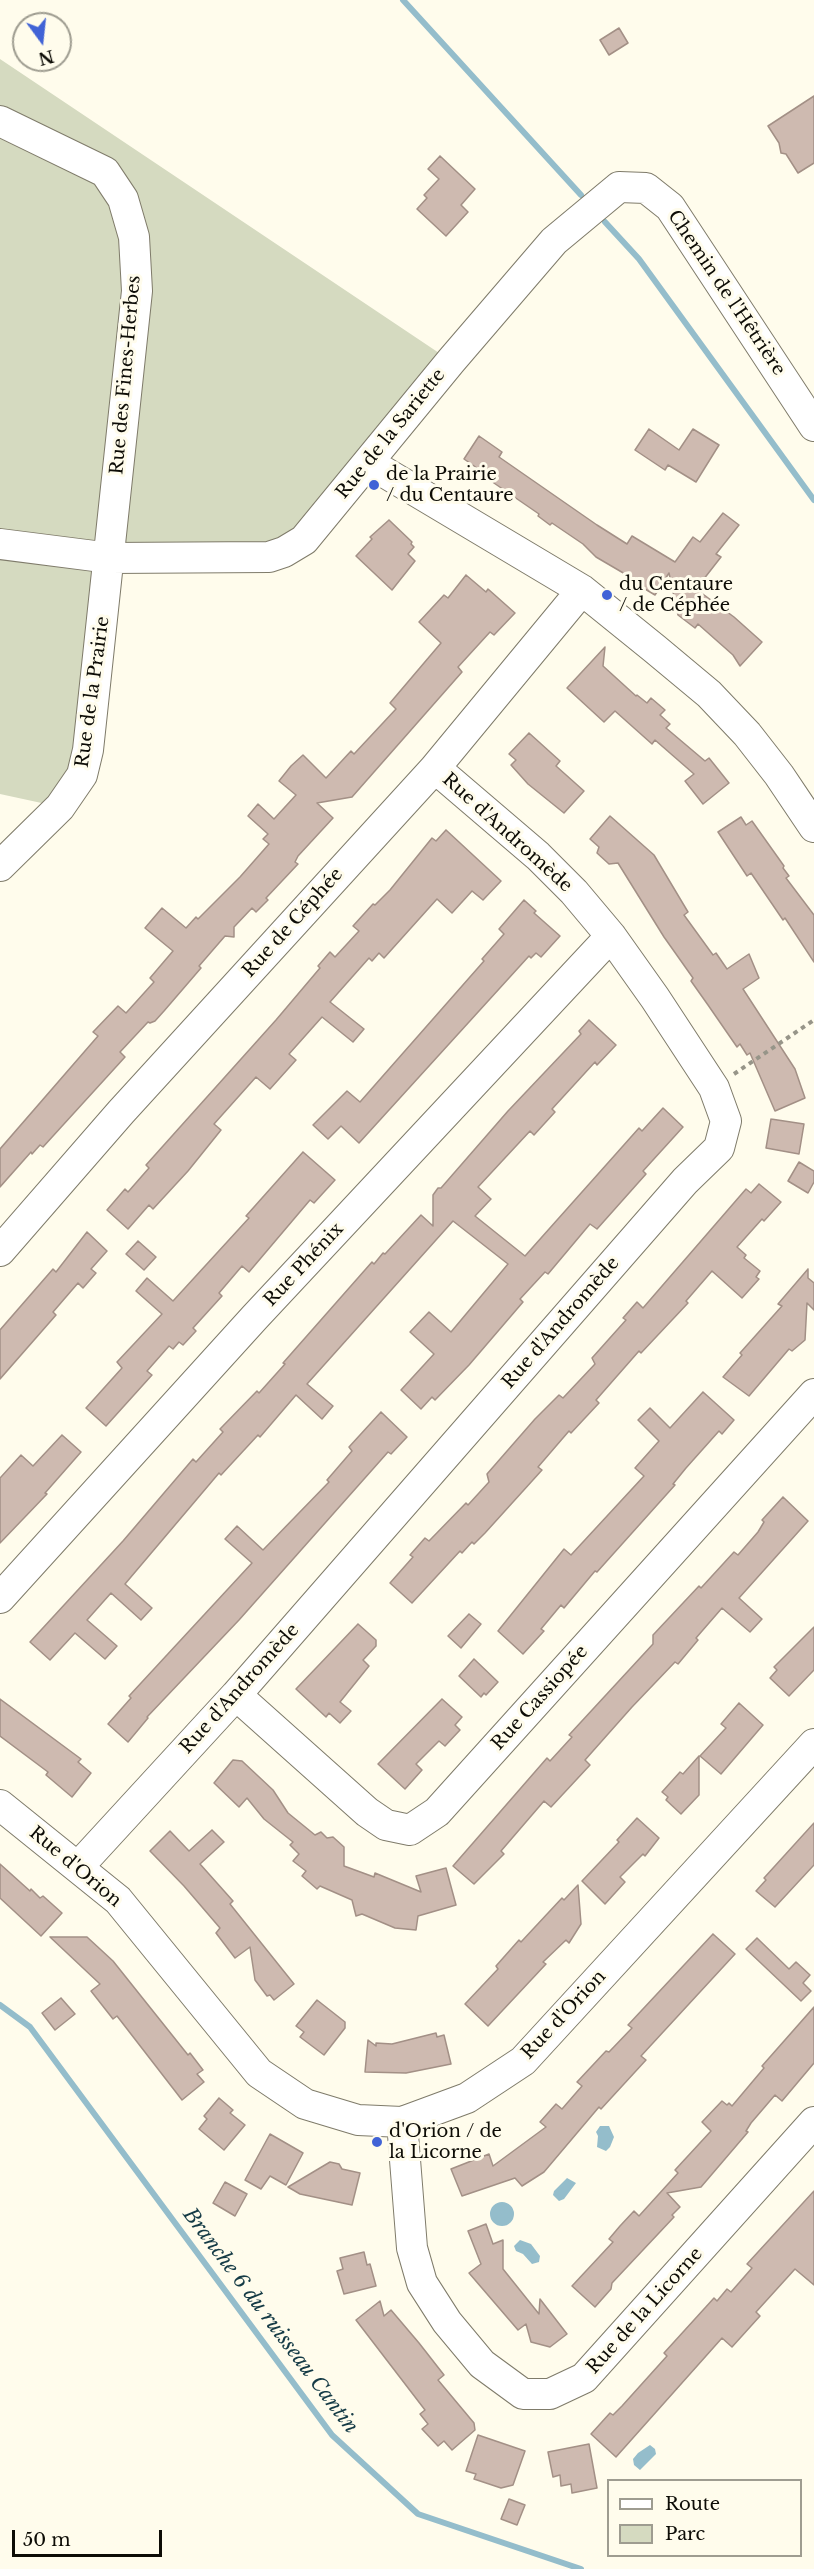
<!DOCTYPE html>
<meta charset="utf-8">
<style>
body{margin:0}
#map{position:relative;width:814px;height:2569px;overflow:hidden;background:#fffcec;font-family:"Libre Baskerville",serif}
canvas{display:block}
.legend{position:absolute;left:607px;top:2479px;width:195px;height:78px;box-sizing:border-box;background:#fffcec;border:2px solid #9e9c90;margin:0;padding:8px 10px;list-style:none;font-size:18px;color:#0d0c06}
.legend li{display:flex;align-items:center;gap:12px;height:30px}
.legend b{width:30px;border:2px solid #9e9c90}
.north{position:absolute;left:12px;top:12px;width:60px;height:60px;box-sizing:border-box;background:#fffcec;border:2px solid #9e9c90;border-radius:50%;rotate:165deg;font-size:16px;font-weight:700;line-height:24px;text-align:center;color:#0d0c06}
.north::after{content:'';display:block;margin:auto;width:21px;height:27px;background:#4163d6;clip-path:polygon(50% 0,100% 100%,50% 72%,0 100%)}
.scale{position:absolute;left:12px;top:2530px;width:150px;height:27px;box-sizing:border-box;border:3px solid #0d0c06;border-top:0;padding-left:8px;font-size:18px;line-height:21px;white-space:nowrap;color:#0d0c06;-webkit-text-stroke:4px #fffcec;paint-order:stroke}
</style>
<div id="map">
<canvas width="814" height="2569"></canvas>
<ul class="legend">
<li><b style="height:8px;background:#fff"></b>Route</li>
<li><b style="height:16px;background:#d5dac0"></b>Parc</li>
</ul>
<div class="north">N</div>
<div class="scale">50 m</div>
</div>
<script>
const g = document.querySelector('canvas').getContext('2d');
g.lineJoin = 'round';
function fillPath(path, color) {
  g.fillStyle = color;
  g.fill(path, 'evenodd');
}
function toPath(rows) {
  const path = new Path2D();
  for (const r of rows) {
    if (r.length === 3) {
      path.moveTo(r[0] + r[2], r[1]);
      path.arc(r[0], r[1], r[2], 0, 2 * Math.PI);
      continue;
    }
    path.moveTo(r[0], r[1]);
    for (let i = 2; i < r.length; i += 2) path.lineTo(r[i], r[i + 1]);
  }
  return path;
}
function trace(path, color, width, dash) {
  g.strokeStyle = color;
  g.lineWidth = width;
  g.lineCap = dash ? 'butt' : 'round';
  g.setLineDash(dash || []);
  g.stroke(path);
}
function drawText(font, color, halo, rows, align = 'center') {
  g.font = font + ' "Libre Baskerville",serif';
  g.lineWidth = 6;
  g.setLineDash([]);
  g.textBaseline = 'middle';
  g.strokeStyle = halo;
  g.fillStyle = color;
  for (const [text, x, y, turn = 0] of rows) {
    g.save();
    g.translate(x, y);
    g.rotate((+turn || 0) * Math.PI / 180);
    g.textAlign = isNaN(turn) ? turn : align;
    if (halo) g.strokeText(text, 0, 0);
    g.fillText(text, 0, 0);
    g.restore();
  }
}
fillPath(toPath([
 [0,59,451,361,304,540,110,558,88,750,60,807,0,794]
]), '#d5dac0');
fillPath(toPath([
 [600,2126,609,2126,614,2137,610,2147,606,2151,597,2147,598,2136,596,2132],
 [567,2178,576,2183,564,2199,559,2201,553,2195,554,2191],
 [502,2214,12],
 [520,2240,531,2244,540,2256,539,2262,532,2264,523,2254,516,2251,514,2246],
 [650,2445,655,2449,656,2454,640,2470,634,2465,633,2459,638,2453]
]), '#94bdcb');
trace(toPath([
 [403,0,581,195],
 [605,222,639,259,814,500],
 [0,2005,30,2027,332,2435,418,2514,581,2569]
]), '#94bdcb', 6);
const building = toPath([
 [619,28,628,43,609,55,600,40,619,28],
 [814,96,814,163,798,173,786,154,781,153,779,143,768,126,814,96],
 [440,156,475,189,461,205,468,212,446,236,417,209,427,198,424,195,439,179,428,169,440,156],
 [649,429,679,450,693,429,719,445,696,482,668,465,665,470,635,450,649,429],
 [479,436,502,452,499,457,597,525,627,544,632,536,675,562,693,537,700,542,723,513,739,525,716,554,721,557,696,589,734,617,762,642,740,666,733,655,698,624,695,628,678,615,669,573,655,595,635,583,637,581,596,557,583,544,552,523,550,525,538,516,539,514,475,470,477,468,464,459,479,436],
 [389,520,412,542,411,544,414,547,408,554,415,561,392,590,356,556,372,539,370,537,389,520],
 [466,575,486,592,488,589,515,613,494,635,490,632,458,667,462,672,352,797,317,803,333,818,298,856,295,862,298,864,266,898,268,900,256,912,252,908,234,927,234,937,225,936,199,966,201,968,164,1011,155,1021,150,1023,148,1022,120,1052,125,1057,43,1147,40,1145,32,1154,31,1152,0,1187,0,1149,98,1036,93,1032,118,1006,126,1013,154,982,150,978,173,951,145,928,162,908,186,928,196,917,198,919,240,877,269,844,263,839,268,834,248,816,258,804,274,819,296,795,279,781,291,766,303,755,326,778,351,751,354,754,396,709,390,703,441,643,419,622,444,595,448,598,466,575],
 [605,647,603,666,636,696,637,695,647,703,651,698,665,710,660,715,670,724,666,728,705,761,709,758,729,783,703,804,685,781,694,774,655,740,652,744,615,711,604,722,567,688,605,647],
 [529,733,560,761,556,766,584,791,564,813,528,784,511,765,516,760,509,754,529,733],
 [610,816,654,855,688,912,684,915,713,955,716,953,727,969,749,954,759,978,743,989,795,1069,805,1098,775,1111,750,1053,747,1055,740,1044,737,1047,708,1005,691,981,693,978,664,937,618,863,609,864,597,853,599,847,590,839,610,816],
 [741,817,746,825,752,821,784,866,783,868,789,876,786,878,814,915,814,962,785,918,783,920,751,873,747,876,718,832,741,817],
 [446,830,501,881,483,900,472,891,452,913,437,899,384,958,379,953,372,961,369,958,330,1002,364,1029,353,1042,322,1017,289,1054,296,1060,270,1089,256,1077,214,1124,221,1130,188,1171,153,1209,149,1205,128,1229,107,1210,125,1189,128,1192,149,1168,146,1165,276,1020,320,968,318,966,330,952,335,957,359,931,353,926,373,904,375,905,390,890,432,838,436,841,446,830],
 [524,900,536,911,534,913,560,936,541,957,536,953,531,958,529,956,359,1143,341,1126,328,1139,313,1125,347,1091,360,1102,484,961,482,959,504,934,499,929,524,900],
 [589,1020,616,1045,597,1065,595,1062,552,1109,555,1112,534,1135,530,1131,478,1187,491,1199,475,1216,525,1256,639,1128,642,1131,663,1108,683,1127,643,1171,646,1174,597,1229,590,1224,548,1274,545,1272,520,1299,523,1302,469,1365,435,1400,432,1397,421,1409,401,1390,434,1354,410,1332,429,1312,451,1332,508,1264,453,1221,307,1384,333,1406,322,1419,296,1395,260,1437,258,1435,221,1475,219,1473,125,1584,152,1608,141,1620,111,1593,87,1620,117,1646,105,1659,75,1633,50,1660,30,1642,123,1541,193,1459,196,1462,223,1432,220,1429,257,1391,259,1393,285,1364,283,1363,372,1262,374,1264,383,1253,385,1254,421,1215,433,1226,433,1195,438,1188,441,1188,508,1111,581,1034,579,1031,589,1020],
 [771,1119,804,1124,799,1154,766,1148,771,1119],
 [303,1152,335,1180,314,1203,310,1200,249,1272,242,1266,219,1293,222,1296,193,1328,196,1331,183,1345,179,1342,173,1349,169,1346,147,1371,152,1375,106,1426,86,1408,122,1368,117,1362,162,1314,136,1291,147,1278,173,1301,249,1218,246,1216,303,1152],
 [799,1162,814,1171,814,1182,808,1193,788,1181,799,1162],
 [759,1184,781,1202,764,1221,762,1219,737,1247,746,1255,744,1258,760,1271,756,1277,759,1279,742,1298,712,1271,686,1301,688,1303,641,1353,639,1351,596,1400,599,1403,571,1433,569,1431,538,1467,542,1470,485,1533,474,1544,472,1542,462,1553,460,1551,412,1603,390,1583,413,1557,410,1555,425,1538,429,1541,466,1503,468,1505,489,1482,487,1474,535,1419,559,1395,563,1398,595,1364,592,1358,626,1320,623,1318,637,1302,643,1308,746,1189,751,1193,759,1184],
 [87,1232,107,1251,91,1269,96,1273,83,1288,78,1283,53,1312,56,1315,0,1379,0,1330,53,1269,56,1272,87,1232],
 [138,1241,156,1257,144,1270,126,1254,138,1241],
 [808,1269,808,1278,814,1283,814,1310,807,1303,805,1340,792,1351,789,1349,749,1396,723,1377,742,1355,740,1353,782,1306,778,1304,808,1269],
 [703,1392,734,1420,722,1434,719,1431,686,1468,673,1484,675,1485,597,1572,595,1571,564,1608,561,1605,541,1629,544,1631,523,1654,498,1631,564,1549,571,1555,644,1476,635,1468,659,1441,638,1420,650,1408,670,1428,703,1392],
 [381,1412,407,1437,391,1454,388,1452,239,1620,147,1717,148,1718,128,1742,108,1724,131,1698,129,1696,252,1563,225,1539,237,1526,263,1550,329,1482,327,1480,352,1451,349,1447,381,1412],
 [62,1435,81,1452,45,1493,47,1494,0,1543,0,1478,21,1455,33,1466,62,1435],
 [783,1497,808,1521,739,1598,762,1619,750,1632,722,1608,696,1638,698,1640,678,1664,675,1662,632,1707,585,1760,590,1765,551,1807,544,1801,501,1851,504,1854,474,1884,453,1866,547,1758,550,1761,572,1737,569,1735,653,1644,653,1635,699,1586,701,1588,734,1552,738,1555,758,1532,764,1522,762,1520,783,1497],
 [469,1614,481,1624,461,1648,448,1636,469,1614],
 [358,1624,376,1640,376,1646,363,1660,369,1666,340,1702,351,1711,340,1723,329,1713,326,1717,296,1689,358,1624],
 [814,1627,814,1670,789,1696,770,1678,777,1670,774,1667,814,1627],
 [474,1659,498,1682,486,1695,484,1693,481,1697,459,1676,474,1659],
 [0,1699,81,1759,78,1762,91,1773,72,1797,46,1775,48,1772,0,1736,0,1699],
 [442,1699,462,1717,455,1725,460,1730,445,1746,439,1741,416,1764,422,1770,405,1789,378,1764,442,1699],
 [739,1703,763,1725,721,1774,700,1756,726,1728,721,1724,739,1703],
 [699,1756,699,1795,681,1814,666,1800,668,1797,662,1792,680,1772,683,1774,699,1756],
 [233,1760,242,1761,273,1790,288,1813,315,1835,321,1832,327,1838,333,1837,344,1847,344,1866,374,1877,375,1873,421,1892,416,1876,446,1868,456,1905,418,1916,416,1930,395,1928,362,1914,356,1916,352,1900,320,1886,317,1889,302,1876,306,1871,293,1861,299,1854,290,1845,293,1842,264,1819,247,1798,239,1807,214,1783,233,1760],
 [637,1818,659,1838,645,1856,643,1854,620,1877,625,1882,605,1904,582,1881,619,1842,617,1840,637,1818],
 [814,1823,814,1865,775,1907,756,1891,766,1880,764,1878,814,1823],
 [212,1830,224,1842,200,1864,233,1901,230,1904,294,1984,274,2000,270,1995,267,1996,255,1980,250,1947,235,1958,216,1933,220,1928,184,1886,150,1851,170,1831,189,1851,212,1830],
 [0,1864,30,1891,31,1889,40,1898,43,1896,62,1913,41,1936,0,1898,0,1864],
 [578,1885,581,1924,569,1943,566,1940,543,1962,546,1964,488,2026,465,2004,498,1969,496,1966,519,1940,521,1942,562,1898,564,1900,578,1885],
 [713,1934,735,1954,641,2056,646,2060,601,2109,599,2107,544,2172,522,2186,515,2178,462,2196,451,2169,489,2154,493,2166,546,2127,540,2122,556,2104,562,2109,582,2086,577,2082,606,2051,609,2052,632,2028,628,2025,713,1934],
 [50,1937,87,1937,113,1961,188,2055,190,2053,203,2070,197,2074,204,2082,182,2100,117,2016,113,2019,91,1991,100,1984,50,1937],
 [757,1938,789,1969,796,1962,810,1975,803,1983,811,1991,801,2001,746,1949,757,1938],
 [61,1998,75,2014,55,2030,42,2013,61,1998],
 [317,2000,345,2022,345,2028,324,2055,300,2037,304,2032,296,2026,317,2000],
 [814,2007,814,2063,782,2101,775,2095,751,2123,746,2131,748,2132,701,2187,667,2193,680,2207,672,2215,674,2217,612,2283,611,2289,595,2307,572,2286,613,2242,609,2239,620,2226,634,2211,639,2216,678,2173,675,2170,711,2131,702,2122,722,2101,727,2105,729,2103,732,2106,764,2068,762,2066,814,2007],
 [436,2033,437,2037,444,2035,451,2064,406,2073,365,2072,368,2040,376,2046,376,2043,392,2044,436,2033],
 [219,2098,233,2110,230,2113,245,2125,224,2150,199,2129,207,2119,204,2116,219,2098],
 [270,2134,303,2153,286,2185,270,2176,261,2189,245,2180,270,2134],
 [330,2162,339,2164,342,2169,360,2173,352,2205,300,2194,288,2187,330,2162],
 [225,2182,247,2194,235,2216,213,2203,225,2182],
 [814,2191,814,2285,795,2269,756,2312,760,2316,732,2347,722,2338,616,2457,591,2434,610,2413,613,2415,622,2406,667,2356,664,2353,714,2298,717,2301,727,2289,731,2292,752,2268,747,2264,814,2191],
 [486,2224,493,2244,503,2240,503,2269,539,2314,540,2299,567,2334,550,2347,531,2342,526,2324,518,2330,469,2273,481,2264,468,2231,486,2224],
 [364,2252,367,2265,370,2264,376,2286,344,2294,337,2271,343,2269,340,2258,364,2252],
 [380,2301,384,2316,391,2310,419,2343,444,2375,438,2380,474,2423,475,2430,452,2450,444,2441,438,2446,422,2429,428,2424,420,2414,425,2410,356,2320,380,2301],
 [478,2435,525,2451,513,2485,501,2488,474,2479,476,2474,466,2471,478,2435],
 [589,2444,597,2488,572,2493,571,2484,561,2486,560,2475,553,2477,548,2452,589,2444],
 [509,2499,525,2505,517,2525,501,2519,509,2499]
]);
fillPath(building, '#cebab0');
trace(building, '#a39086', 1.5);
const minor = toPath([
 [0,121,105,172,123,199,134,237,137,291,88,750,82,775,60,807,0,866],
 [369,463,582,590,655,649,709,694,747,734,779,775,814,827],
 [0,544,110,558,269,557,284,552,304,540,451,361,554,241,619,187,646,188,670,207,814,426],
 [0,1251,121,1112,435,768,582,590],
 [0,1598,255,1317,611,936],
 [236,1695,367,1812,386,1825,410,1830,437,1812,814,1394],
 [0,1805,118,1900,259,2073,305,2104,358,2120,402,2122,467,2098,523,2061,814,1744],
 [78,1867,236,1695,685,1181,719,1148,726,1121,714,1088,655,998,611,936,574,892,538,856,435,768],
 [402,2122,412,2248,422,2283,447,2322,482,2364,523,2394,550,2394,584,2378,814,2122]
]);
trace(minor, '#7f7b6a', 32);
trace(toPath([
 [734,1074,814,1020]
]), '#979589', 4, [4.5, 4.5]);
trace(minor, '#fff', 30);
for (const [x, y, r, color] of [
 [374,485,6,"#4163d6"],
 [607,595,6,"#4163d6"],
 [377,2142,6,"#4163d6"]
]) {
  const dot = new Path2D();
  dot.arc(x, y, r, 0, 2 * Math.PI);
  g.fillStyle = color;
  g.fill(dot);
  trace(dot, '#fffcec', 2);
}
drawText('18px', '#0d0c06', '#fffcec', [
 ["Chemin de l'Hêtrière",726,293,56],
 ["Rue des Fines-Herbes",126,375,-85],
 ["Rue de la Sariette",391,434,-51],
 ["Rue de la Prairie",93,692,-82],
 ["Rue d'Andromède",507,833,42],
 ["Rue de Céphée",293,923,-48],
 ["Rue Phénix",304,1265,-47],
 ["Rue d'Andromède",561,1323,-49],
 ["Rue d'Andromède",240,1689,-48],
 ["Rue Cassiopée",540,1698,-48],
 ["Rue d'Orion",75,1867,40],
 ["Rue d'Orion",564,2015,-47],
 ["Rue de la Licorne",645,2311,-48]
]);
drawText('18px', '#0d0c06', '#fffcec', [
 ["de la Prairie",386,475],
 ["/ du Centaure",386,496],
 ["du Centaure",619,585],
 ["/ de Céphée",619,606],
 ["d'Orion / de",389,2132],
 ["la Licorne",389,2153]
], 'left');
drawText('italic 20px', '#143a45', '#fffcec', [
 ["Branche 6 du ruisseau Cantin",270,2321,53]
]);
</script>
